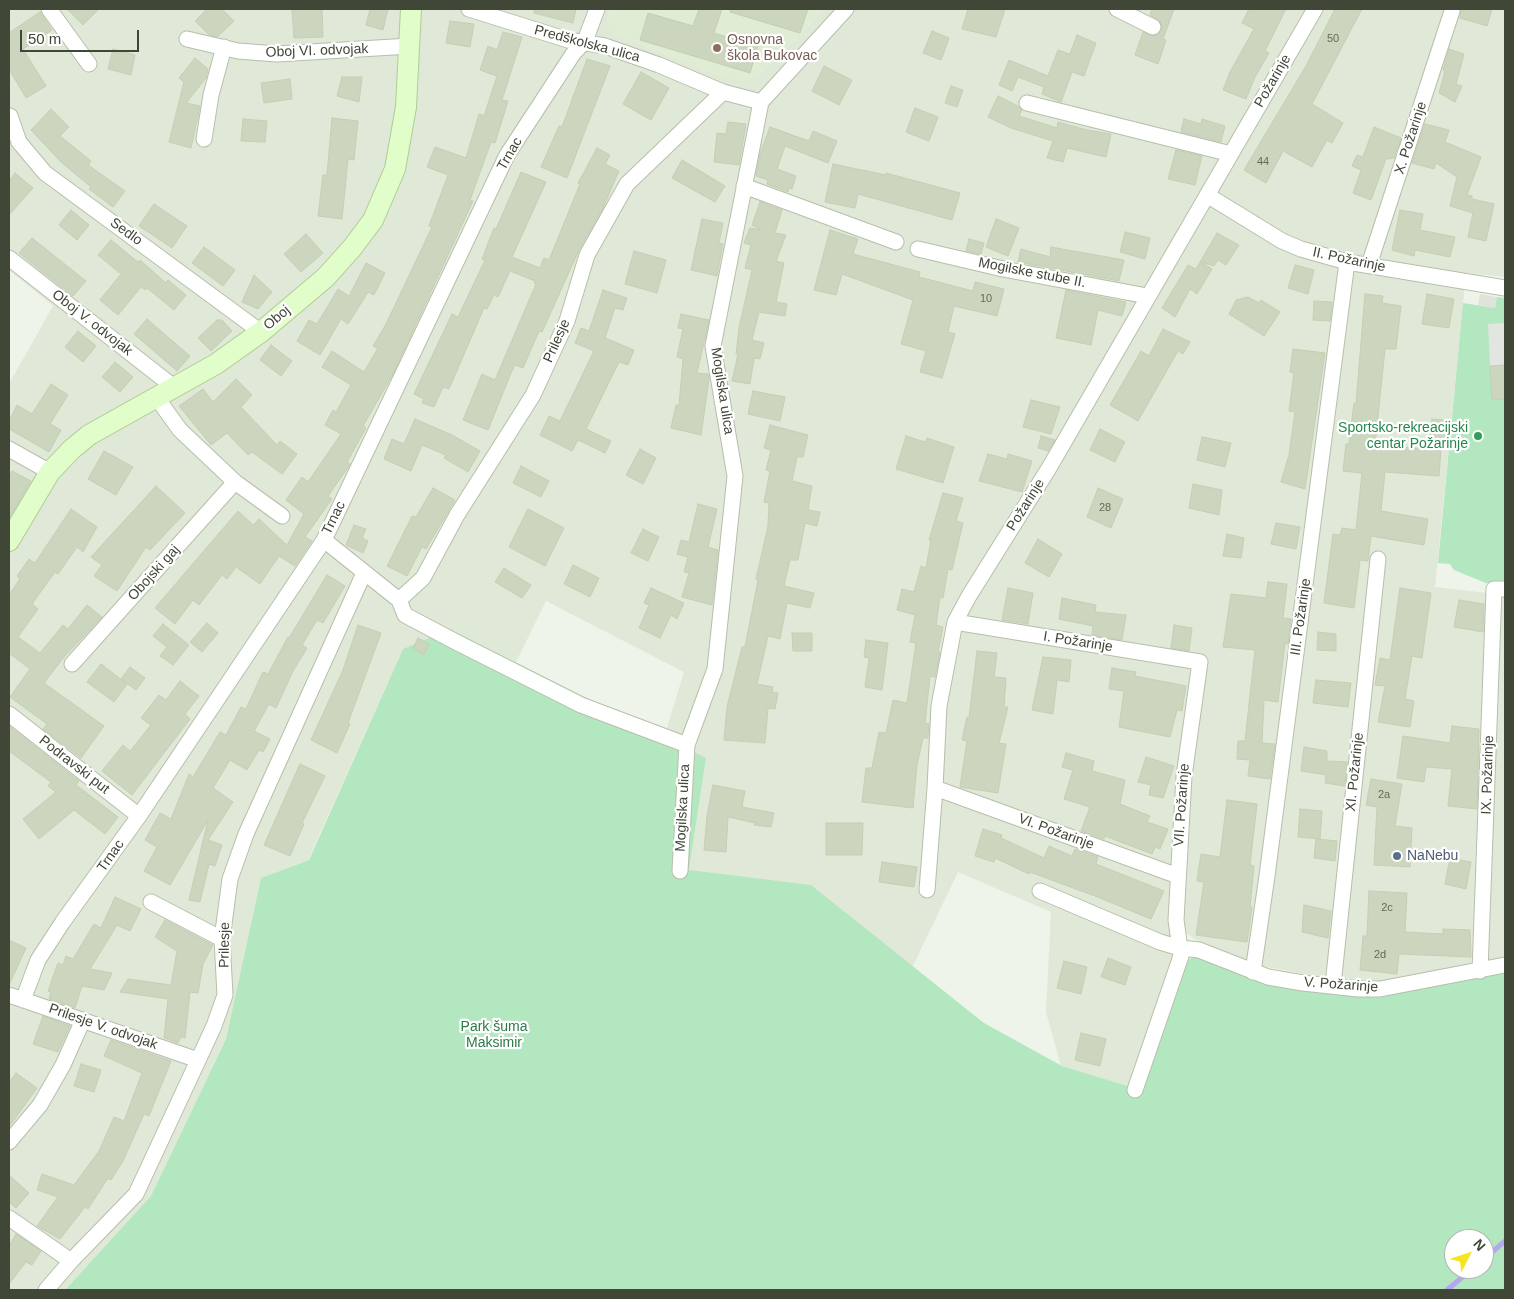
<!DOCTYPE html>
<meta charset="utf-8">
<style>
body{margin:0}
#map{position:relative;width:1514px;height:1299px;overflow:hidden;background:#eef4e9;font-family:Helvetica,sans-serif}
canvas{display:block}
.frame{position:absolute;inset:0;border:10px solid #414737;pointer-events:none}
.north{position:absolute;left:1444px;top:1229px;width:50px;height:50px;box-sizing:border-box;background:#fff;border:1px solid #b3b5af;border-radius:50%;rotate:49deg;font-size:14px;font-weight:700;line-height:20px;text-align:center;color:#414737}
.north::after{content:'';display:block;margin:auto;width:18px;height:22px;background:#f3e520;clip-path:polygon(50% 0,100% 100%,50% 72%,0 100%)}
.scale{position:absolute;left:20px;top:30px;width:119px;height:22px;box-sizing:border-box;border:2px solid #414737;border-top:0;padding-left:6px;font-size:15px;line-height:18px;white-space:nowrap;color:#414737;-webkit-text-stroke:4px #fff;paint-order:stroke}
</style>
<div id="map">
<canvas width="1514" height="1299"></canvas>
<div class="frame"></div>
<div class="north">N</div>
<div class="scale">50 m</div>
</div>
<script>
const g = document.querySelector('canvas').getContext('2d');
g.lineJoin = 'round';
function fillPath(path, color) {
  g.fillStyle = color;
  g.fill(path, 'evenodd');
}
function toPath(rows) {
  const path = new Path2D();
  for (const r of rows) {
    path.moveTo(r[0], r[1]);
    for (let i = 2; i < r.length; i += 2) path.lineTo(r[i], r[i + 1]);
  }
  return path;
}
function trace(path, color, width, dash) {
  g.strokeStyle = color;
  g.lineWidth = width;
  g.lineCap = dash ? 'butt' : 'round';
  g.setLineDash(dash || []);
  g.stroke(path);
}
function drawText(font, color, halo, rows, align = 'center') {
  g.font = font + ' Helvetica,sans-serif';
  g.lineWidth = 4.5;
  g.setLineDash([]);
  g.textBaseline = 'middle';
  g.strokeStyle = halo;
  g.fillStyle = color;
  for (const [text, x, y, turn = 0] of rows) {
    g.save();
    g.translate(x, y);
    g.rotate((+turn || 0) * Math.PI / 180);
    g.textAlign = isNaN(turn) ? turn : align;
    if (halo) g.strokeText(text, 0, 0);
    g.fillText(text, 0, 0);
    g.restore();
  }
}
fillPath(toPath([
 [9,9,609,9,607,21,754,79,802,34,822,9,1505,9,1505,277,1466,273,1435,587,1505,595,1505,960,1388,981,1342,981,1267,967,1234,958,1205,946,1186,933,1173,957,1129,1087,1061,1066,1046,1012,1051,912,958,872,912,968,811,885,689,871,706,758,664,737,684,672,546,601,516,662,450,629,403,649,308,860,261,878,226,1039,151,1196,65,1290,9,1290,9,384,53,306,9,270]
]), '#e0e8d7');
fillPath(toPath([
 [1480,294,1497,297,1495,308,1478,305]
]), '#e0e3da');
fillPath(toPath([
 [609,9,822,9,802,34,754,79,743,82,719,76,614,35,608,28,607,21]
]), '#e0ecd3');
fillPath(toPath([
 [1497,297,1505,298,1505,585,1486,583,1454,570,1450,564,1438,563,1463,303,1495,308],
 [450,629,706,758,689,870,811,885,984,1023,1062,1066,1140,1090,1188,960,1196,955,1249,978,1364,995,1505,972,1505,1290,65,1290,151,1196,226,1039,261,878,309,860,403,649],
 [1454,1239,1484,1239,1484,1269,1454,1269]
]), '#b3e7bf');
fillPath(toPath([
 [1505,323,1505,365,1490,366,1488,324]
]), '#e3e5e0');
trace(toPath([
 [1484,1259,1505,1241],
 [1447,1290,1472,1269]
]), '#b5a7ee', 5);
const building = toPath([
 [67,9,99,9,83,25,67,9],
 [207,9,222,9,234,21,217,37,208,34,195,21,207,9],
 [292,9,322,9,323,37,294,38,292,9],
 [370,9,388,9,383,30,366,25,370,9],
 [534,9,576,9,573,23,534,13,534,9],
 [699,9,722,9,714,33,758,46,750,73,640,40,648,13,693,26,699,9],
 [730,9,808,9,800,33,730,12,730,9],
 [968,9,1005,9,996,37,962,29,968,9],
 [1152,9,1174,9,1163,39,1166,40,1158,64,1135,55,1143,32,1154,36,1162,31,1160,21,1150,15,1152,9],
 [1249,9,1286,9,1265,51,1269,53,1255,77,1246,99,1223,90,1230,72,1254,29,1242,23,1249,9],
 [1335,9,1362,9,1312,104,1343,123,1332,143,1327,140,1312,167,1283,151,1266,183,1244,170,1306,66,1335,9],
 [1461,9,1492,9,1487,26,1460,18,1461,9],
 [40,12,52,30,23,49,46,86,26,98,9,69,9,33,40,12],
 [450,21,474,24,470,47,446,43,450,21],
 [932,31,949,38,941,60,923,53,932,31],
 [503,32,522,37,502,100,508,101,495,143,491,142,470,200,473,201,393,374,363,426,366,428,347,462,350,464,347,469,328,496,332,499,305,537,312,541,295,566,279,556,260,584,236,567,227,579,222,575,199,605,193,600,175,624,155,608,238,511,253,525,259,519,287,545,304,514,286,500,302,477,308,482,341,434,325,425,333,410,336,412,351,385,322,367,332,351,364,372,378,348,373,346,386,324,432,227,429,226,448,175,427,167,435,147,466,158,479,114,484,116,497,76,480,70,488,46,497,50,503,32],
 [1077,35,1096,43,1084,76,1072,72,1061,102,1042,94,1044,87,1018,77,1012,91,999,85,1009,60,1048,76,1058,50,1070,54,1077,35],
 [113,49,135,55,131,75,108,69,113,49],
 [1449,49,1464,54,1456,84,1462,86,1455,102,1439,93,1445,71,1443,70,1449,49],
 [195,58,208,69,206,78,186,103,200,106,191,148,169,142,184,82,179,78,195,58],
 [587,59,610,66,567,178,541,167,559,126,562,127,587,59],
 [824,66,852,80,839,105,812,91,824,66],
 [641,72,669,88,651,120,623,104,641,72],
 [342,77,362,77,359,102,337,96,342,77],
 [290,79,292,99,264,103,261,83,290,79],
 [951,86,963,90,957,107,945,103,951,86],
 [998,96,1018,106,1022,110,1019,116,1057,128,1058,122,1087,130,1111,134,1106,157,1067,148,1063,162,1047,158,1053,141,1011,128,988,117,998,96],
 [915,108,938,117,929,141,906,132,915,108],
 [51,109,69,127,60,136,91,161,88,165,125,191,113,207,89,189,91,187,61,162,31,130,51,109],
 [332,118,358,121,354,160,348,159,342,219,318,216,323,175,327,175,332,118],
 [243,119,267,121,265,142,241,141,243,119],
 [1184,119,1201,124,1202,119,1225,126,1221,142,1181,132,1184,119],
 [728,122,746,124,739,165,714,162,717,133,726,134,728,122],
 [1425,124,1449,130,1445,142,1481,157,1467,195,1472,196,1472,199,1494,204,1486,241,1468,237,1473,213,1450,206,1457,177,1436,163,1434,169,1412,163,1425,124],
 [770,127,809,141,813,131,837,141,828,163,785,146,777,169,796,176,792,189,789,188,788,192,767,184,768,180,756,176,760,154,770,127],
 [1374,127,1401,138,1394,158,1386,159,1371,200,1353,193,1361,170,1352,166,1357,155,1363,157,1374,127],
 [597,148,610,155,605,164,619,171,602,210,580,248,542,332,539,331,523,368,515,365,511,373,488,430,463,420,482,374,495,380,536,284,534,283,535,281,510,271,498,297,494,295,487,309,484,308,449,389,443,387,434,407,422,403,424,399,414,394,452,314,458,317,485,260,482,259,494,228,496,229,521,172,546,182,512,257,540,268,544,258,549,260,580,184,578,183,597,148],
 [1176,150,1202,156,1195,185,1168,179,1176,150],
 [682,160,725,186,715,202,672,178,682,160],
 [833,164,886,175,886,173,960,193,952,220,858,194,855,208,825,202,833,164],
 [15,173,33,188,9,215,9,181,15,173],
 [760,202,782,210,775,233,786,235,776,261,784,263,776,302,787,304,785,316,759,312,752,340,764,343,760,359,754,358,750,384,732,381,738,354,736,354,739,328,752,270,745,268,751,245,744,243,750,228,761,230,752,225,760,202],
 [154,204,187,226,172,248,139,226,154,204],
 [71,210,89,225,77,240,59,225,71,210],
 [1400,210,1423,214,1420,230,1455,237,1450,257,1415,250,1414,256,1392,250,1400,210],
 [702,219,723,223,719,243,723,244,717,276,691,270,702,219],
 [996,219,1019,228,1008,256,986,247,996,219],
 [830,230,858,239,853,254,920,272,919,277,973,291,975,282,1004,289,997,316,954,306,948,332,955,334,942,378,920,372,926,351,901,344,913,300,842,274,836,295,814,290,830,230],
 [1125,232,1150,238,1145,259,1120,252,1125,232],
 [1217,233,1239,245,1226,265,1218,260,1214,266,1201,262,1212,269,1197,294,1190,289,1175,317,1162,308,1188,265,1196,269,1217,233],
 [306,234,323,253,301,272,284,254,306,234],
 [32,238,86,281,73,296,19,253,32,238],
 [969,239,984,243,981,254,966,251,969,239],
 [111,240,138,262,140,260,166,283,168,280,186,295,174,310,147,288,145,290,141,287,118,315,100,300,121,274,98,255,111,240],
 [204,247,235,270,223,286,192,263,204,247],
 [1051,247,1124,260,1119,281,1018,262,1021,249,1050,257,1051,247],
 [634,251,666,260,657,293,625,284,634,251],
 [366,263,385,273,374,295,368,292,348,324,341,319,320,355,297,341,309,320,317,324,338,289,349,296,366,263],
 [1295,265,1314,270,1308,294,1288,288,1295,265],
 [254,275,272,292,258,309,242,302,254,275],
 [603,290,627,298,623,310,615,308,605,338,634,350,628,365,619,362,586,429,611,441,605,453,578,440,572,451,540,435,549,416,560,421,594,351,575,343,581,328,589,331,603,290],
 [1066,290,1126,302,1122,316,1098,310,1091,345,1056,338,1066,290],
 [1365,294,1383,296,1382,303,1401,306,1396,349,1385,349,1375,445,1441,450,1439,476,1385,472,1381,511,1428,519,1424,545,1371,536,1368,561,1360,560,1354,608,1324,603,1333,534,1340,535,1342,528,1356,530,1362,473,1343,471,1346,444,1349,444,1354,403,1356,403,1365,294],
 [1427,294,1454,299,1449,328,1422,324,1427,294],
 [1248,297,1259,303,1261,300,1280,312,1264,336,1229,314,1236,300,1248,297],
 [1314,301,1332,302,1330,321,1313,320,1314,301],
 [681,314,709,320,697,373,708,374,709,379,701,435,671,428,676,405,679,405,683,359,677,357,683,329,678,328,681,314],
 [147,319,190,356,177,371,134,334,147,319],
 [217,320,222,320,232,331,211,351,198,338,217,320],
 [1163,329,1190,342,1183,354,1178,351,1138,421,1110,405,1141,351,1149,356,1163,329],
 [78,331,96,346,83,362,65,347,78,331],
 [271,345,292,361,281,376,260,360,271,345],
 [1293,349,1325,353,1305,489,1281,482,1289,455,1295,412,1289,411,1294,373,1290,372,1293,349],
 [115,362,133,377,120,392,102,377,115,362],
 [1505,365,1505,399,1492,400,1490,366,1505,365],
 [236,379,252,395,241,407,277,445,280,441,297,454,282,474,252,452,248,455,227,433,211,445,179,406,203,389,213,402,236,379],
 [51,384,68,395,50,424,61,430,49,452,9,429,9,421,17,405,32,414,51,384],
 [753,391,785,397,780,421,748,414,753,391],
 [1031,400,1060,407,1051,434,1023,427,1031,400],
 [415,419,452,435,480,451,468,472,444,458,446,455,422,445,411,471,384,459,392,439,404,444,415,419],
 [1432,419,1452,421,1450,442,1430,440,1432,419],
 [770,425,808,435,803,457,797,457,792,481,812,486,808,510,820,512,817,526,805,523,798,560,790,560,784,586,814,593,810,608,787,603,780,639,768,636,757,684,773,687,772,692,778,693,775,709,768,708,765,743,724,740,727,707,742,647,745,647,758,580,756,579,768,526,769,503,764,502,770,471,766,470,771,450,764,448,770,425],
 [1100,429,1125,442,1115,462,1090,450,1100,429],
 [906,436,925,442,927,438,954,447,943,483,896,469,906,436],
 [1041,436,1055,440,1048,451,1038,448,1041,436],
 [1202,437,1231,443,1225,467,1197,460,1202,437],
 [640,449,656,458,643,484,626,475,640,449],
 [104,451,133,467,116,495,88,479,104,451],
 [988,454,1007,459,1008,454,1032,461,1022,492,979,481,988,454],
 [521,466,549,481,541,497,513,483,521,466],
 [12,471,31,481,9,518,9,478,12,471],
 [1193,484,1222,490,1219,515,1189,508,1193,484],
 [156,486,185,513,150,550,146,547,117,591,94,576,102,565,91,557,156,486],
 [433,488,455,500,426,549,422,547,407,576,387,566,412,516,416,517,433,488],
 [1098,488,1123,499,1111,528,1087,517,1098,488],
 [943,493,963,498,956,521,963,523,952,570,948,569,943,598,940,597,936,625,943,627,938,652,940,652,935,677,930,676,925,723,929,724,928,736,928,738,923,738,917,765,913,808,862,802,866,768,872,768,879,732,886,733,893,700,907,703,916,643,910,642,915,615,897,610,902,589,914,592,921,566,926,568,931,540,929,540,943,493],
 [698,504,717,509,708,547,718,550,712,605,682,597,689,573,684,572,688,557,677,554,681,540,689,542,698,504],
 [71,509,97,527,83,552,77,547,58,574,55,572,32,604,38,609,18,637,40,653,63,625,68,629,87,605,102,617,64,657,44,683,104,726,81,758,43,729,47,724,10,697,30,669,9,653,9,595,20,579,17,576,29,559,35,563,71,509],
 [528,509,564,528,545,566,509,547,528,509],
 [1276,523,1300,527,1296,549,1271,544,1276,523],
 [354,525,366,529,362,538,368,541,363,553,346,545,354,525],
 [643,529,659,537,648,561,631,553,643,529],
 [1227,534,1244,538,1241,558,1223,556,1227,534],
 [1038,539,1062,554,1049,577,1025,563,1038,539],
 [573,565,599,578,590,597,564,584,573,565],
 [504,568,531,585,522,598,495,582,504,568],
 [327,575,345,586,323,623,317,620,302,645,307,648,293,671,276,708,269,704,254,731,270,739,263,752,259,750,247,770,230,760,213,788,233,802,208,840,222,845,215,866,209,864,200,902,189,900,208,820,170,885,144,871,157,847,145,840,160,813,171,819,189,774,193,777,220,732,226,735,241,707,246,709,263,672,268,674,288,637,289,638,327,575],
 [1268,582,1287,584,1283,618,1291,619,1288,644,1285,643,1278,702,1264,700,1262,743,1275,744,1270,779,1248,776,1250,760,1237,759,1238,741,1245,741,1255,650,1223,647,1231,594,1266,598,1268,582],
 [651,588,684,603,677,619,671,615,660,638,639,628,649,605,644,603,651,588],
 [1008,588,1033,593,1028,624,1002,620,1008,588],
 [1400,588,1431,593,1422,658,1412,656,1405,699,1414,701,1410,727,1378,722,1385,686,1375,685,1380,658,1390,660,1400,588],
 [1062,598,1096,605,1095,612,1126,615,1122,640,1092,635,1093,626,1059,619,1062,598],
 [1459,600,1484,604,1483,632,1454,627,1459,600],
 [207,623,218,633,202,652,190,642,207,623],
 [163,624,189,645,173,665,160,656,167,647,153,636,163,624],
 [358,625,381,633,348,723,350,724,337,753,311,740,343,670,358,625],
 [1174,625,1192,628,1189,651,1171,648,1174,625],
 [1318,632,1336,634,1336,651,1317,650,1318,632],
 [792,633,812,633,812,651,793,651,792,633],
 [418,638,429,644,424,655,413,649,418,638],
 [866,640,888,643,882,690,865,687,869,658,864,657,866,640],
 [977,651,997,653,994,677,1006,678,1004,707,1008,707,999,743,1006,744,998,793,960,787,967,741,962,740,967,717,969,718,977,651],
 [1043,657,1071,660,1069,682,1057,680,1053,714,1032,710,1043,657],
 [101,664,127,684,114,702,87,682,101,664],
 [130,667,145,678,136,690,121,679,130,667],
 [1112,668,1136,672,1135,676,1186,686,1182,711,1177,710,1170,737,1119,727,1124,691,1109,689,1112,668],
 [1316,680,1351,683,1348,707,1313,703,1316,680],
 [180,681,199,696,185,714,190,719,132,795,102,771,123,745,130,751,151,725,141,718,159,695,166,700,180,681],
 [9,726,79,781,76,785,118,817,105,834,74,810,39,839,23,819,56,792,48,786,51,782,9,751,9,726],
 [1452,726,1479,729,1477,809,1448,806,1452,769,1426,767,1424,782,1397,778,1403,736,1450,743,1452,726],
 [1304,747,1327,751,1327,761,1347,762,1345,786,1325,783,1326,775,1301,771,1304,747],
 [1066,753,1094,761,1092,771,1125,780,1120,804,1150,816,1147,822,1168,829,1160,849,1155,847,1152,854,1105,836,1104,839,1081,831,1090,807,1064,799,1073,770,1062,767,1066,753],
 [1146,757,1174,766,1163,798,1149,795,1151,785,1138,782,1146,757],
 [300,764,325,776,302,823,304,824,290,856,264,845,300,764],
 [1371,779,1402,784,1395,826,1412,828,1410,867,1374,865,1377,807,1366,805,1371,779],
 [713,785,745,791,742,807,774,813,771,827,754,825,755,823,728,817,726,852,704,850,707,816,713,785],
 [1227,800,1257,804,1250,865,1254,866,1250,907,1252,907,1247,942,1196,935,1204,882,1197,881,1201,854,1220,857,1227,800],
 [1300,809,1322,811,1320,839,1298,837,1300,809],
 [826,823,863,823,862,855,826,855,826,823],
 [983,829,1002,835,1001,838,1044,858,1049,846,1072,856,1075,849,1098,857,1096,864,1164,891,1151,919,1095,896,1030,872,1029,874,995,858,994,862,975,856,983,829],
 [1316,839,1337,841,1335,861,1314,858,1316,839],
 [1450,858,1471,862,1466,889,1445,884,1450,858],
 [882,862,917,867,914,887,879,882,882,862],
 [1369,891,1407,893,1405,932,1443,934,1443,929,1470,930,1471,957,1399,954,1397,974,1360,970,1363,936,1367,936,1369,891],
 [115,897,141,909,130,931,117,925,90,969,112,973,104,990,82,986,75,1008,49,999,51,992,48,991,58,963,63,965,66,956,73,959,94,924,101,928,115,897],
 [1304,905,1331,911,1328,938,1302,932,1304,905],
 [165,920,213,945,203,964,198,993,190,992,185,1038,181,1037,178,1043,164,1038,168,999,120,992,128,979,171,985,177,951,155,937,165,920],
 [9,940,26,948,9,985,9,940],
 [1108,958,1131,967,1125,985,1101,977,1108,958],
 [1064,961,1087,967,1081,994,1057,988,1064,961],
 [43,1016,70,1026,58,1052,33,1044,43,1016],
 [1081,1033,1106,1039,1100,1066,1075,1060,1081,1033],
 [111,1040,171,1061,149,1116,144,1114,123,1161,111,1180,108,1178,88,1209,85,1207,60,1239,37,1226,58,1197,37,1190,42,1174,74,1185,99,1151,114,1117,124,1121,142,1073,104,1056,111,1040],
 [81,1064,101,1070,94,1092,74,1086,81,1064],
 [16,1073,37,1088,9,1127,9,1083,16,1073],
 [9,1175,29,1193,16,1208,9,1202,9,1175],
 [16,1234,41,1251,32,1265,26,1262,9,1284,9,1246,16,1234]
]);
fillPath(building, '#ccd5be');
trace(building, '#c4d0b2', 1);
const street = toPath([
 [49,9,89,64],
 [469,9,568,40,605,46,659,65,723,92,761,102],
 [1117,9,1153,27],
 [187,39,238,51,277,54,410,46],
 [1027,103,1231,154],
 [10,116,19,142,45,173,261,332],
 [204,139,211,95,224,47],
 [744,186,896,242],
 [1207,195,1282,241,1301,249,1347,262,1505,288],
 [918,249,1003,269,1147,296],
 [9,258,175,388],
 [1369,265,1452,11],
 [157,398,180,430,235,482,282,516],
 [9,449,50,472],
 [324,540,399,600],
 [399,600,423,578,457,515,533,395,567,321,587,255,627,184,723,92],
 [399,600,405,615,456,642,581,705,687,745],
 [955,622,1200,662,1184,776,1176,920,1181,956,1135,1090],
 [72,664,235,482],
 [9,714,139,816],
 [935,788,1178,876],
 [680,871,687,745,715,669,735,476,713,346,761,102,846,9],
 [927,890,935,788,939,706,955,622,969,596,1049,468,1315,9],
 [1040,891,1160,942,1180,948,1199,950,1268,977,1303,983,1358,989,1380,989,1505,965],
 [151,902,222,939],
 [1480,971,1494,589,1505,589],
 [1253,972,1267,876,1347,262],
 [1333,985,1378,559],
 [9,995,198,1060],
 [23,1000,38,960,62,923,139,816,324,540,507,155,573,54,585,41,597,9],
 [9,1142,40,1105,63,1065,83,1020],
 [9,1218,71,1261],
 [46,1290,71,1261,136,1194,214,1026,225,995,222,939,230,879,246,834,364,573]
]);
const secondary = toPath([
 [9,541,50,472,72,449,89,435,216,364,261,332,326,277,352,248,373,220,395,169,406,107,411,9]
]);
trace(street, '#b7bfab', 17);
trace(secondary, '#b0cc95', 22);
trace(street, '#fff', 15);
trace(secondary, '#e1fdca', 20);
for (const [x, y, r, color] of [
 [717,48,5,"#8d6e63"],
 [1478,436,5,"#2e9e5b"],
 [1397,856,5,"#5c6f8a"]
]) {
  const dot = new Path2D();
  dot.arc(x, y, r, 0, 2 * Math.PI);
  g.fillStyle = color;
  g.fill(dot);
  trace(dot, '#fff', 2);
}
drawText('11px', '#646a59', null, [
 ["50",1333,39],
 ["44",1263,162],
 ["10",986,299],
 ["28",1105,508],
 ["2a",1384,795],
 ["2c",1387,908],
 ["2d",1380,955]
]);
drawText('14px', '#785e54', '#fff', [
 ["Osnovna",727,40],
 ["škola Bukovac",727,56]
], 'left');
drawText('14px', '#414737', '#fff', [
 ["Predškolska ulica",587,44,15],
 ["Oboj VI. odvojak",317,51,-2],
 ["Požarinje",1273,81,-60],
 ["X. Požarinje",1411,138,-72],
 ["Trnac",510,154,-60],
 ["Sedlo",126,232,36],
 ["II. Požarinje",1349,260,12],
 ["Mogilske stube II.",1032,273,11],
 ["Oboj",277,318,-40],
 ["Oboj V. odvojak",92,323,38],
 ["Prilesje",557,341,-66],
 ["Mogilska ulica",722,391,81],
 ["Požarinje",1026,505,-58],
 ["Trnac",334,518,-64],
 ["Obojski gaj",154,573,-48],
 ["III. Požarinje",1301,617,-82],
 ["I. Požarinje",1078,642,9],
 ["Podravski put",74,765,38],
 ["XI. Požarinje",1355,772,-84],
 ["IX. Požarinje",1488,775,-88],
 ["VII. Požarinje",1182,805,-86],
 ["Mogilska ulica",683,808,-87],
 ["VI. Požarinje",1056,832,20],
 ["Trnac",111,856,-55],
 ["Prilesje",225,945,-89],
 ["V. Požarinje",1341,985,4],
 ["Prilesje V. odvojak",103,1027,19]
]);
drawText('14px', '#27864d', '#fff', [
 ["Sportsko-rekreacijski",1468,428],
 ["centar Požarinje",1468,444]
], 'right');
drawText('14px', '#4e5e75', '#fff', [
 ["NaNebu",1407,856]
], 'left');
drawText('14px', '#2c784a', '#fff', [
 ["Park šuma",494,1027],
 ["Maksimir",494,1043]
]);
</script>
